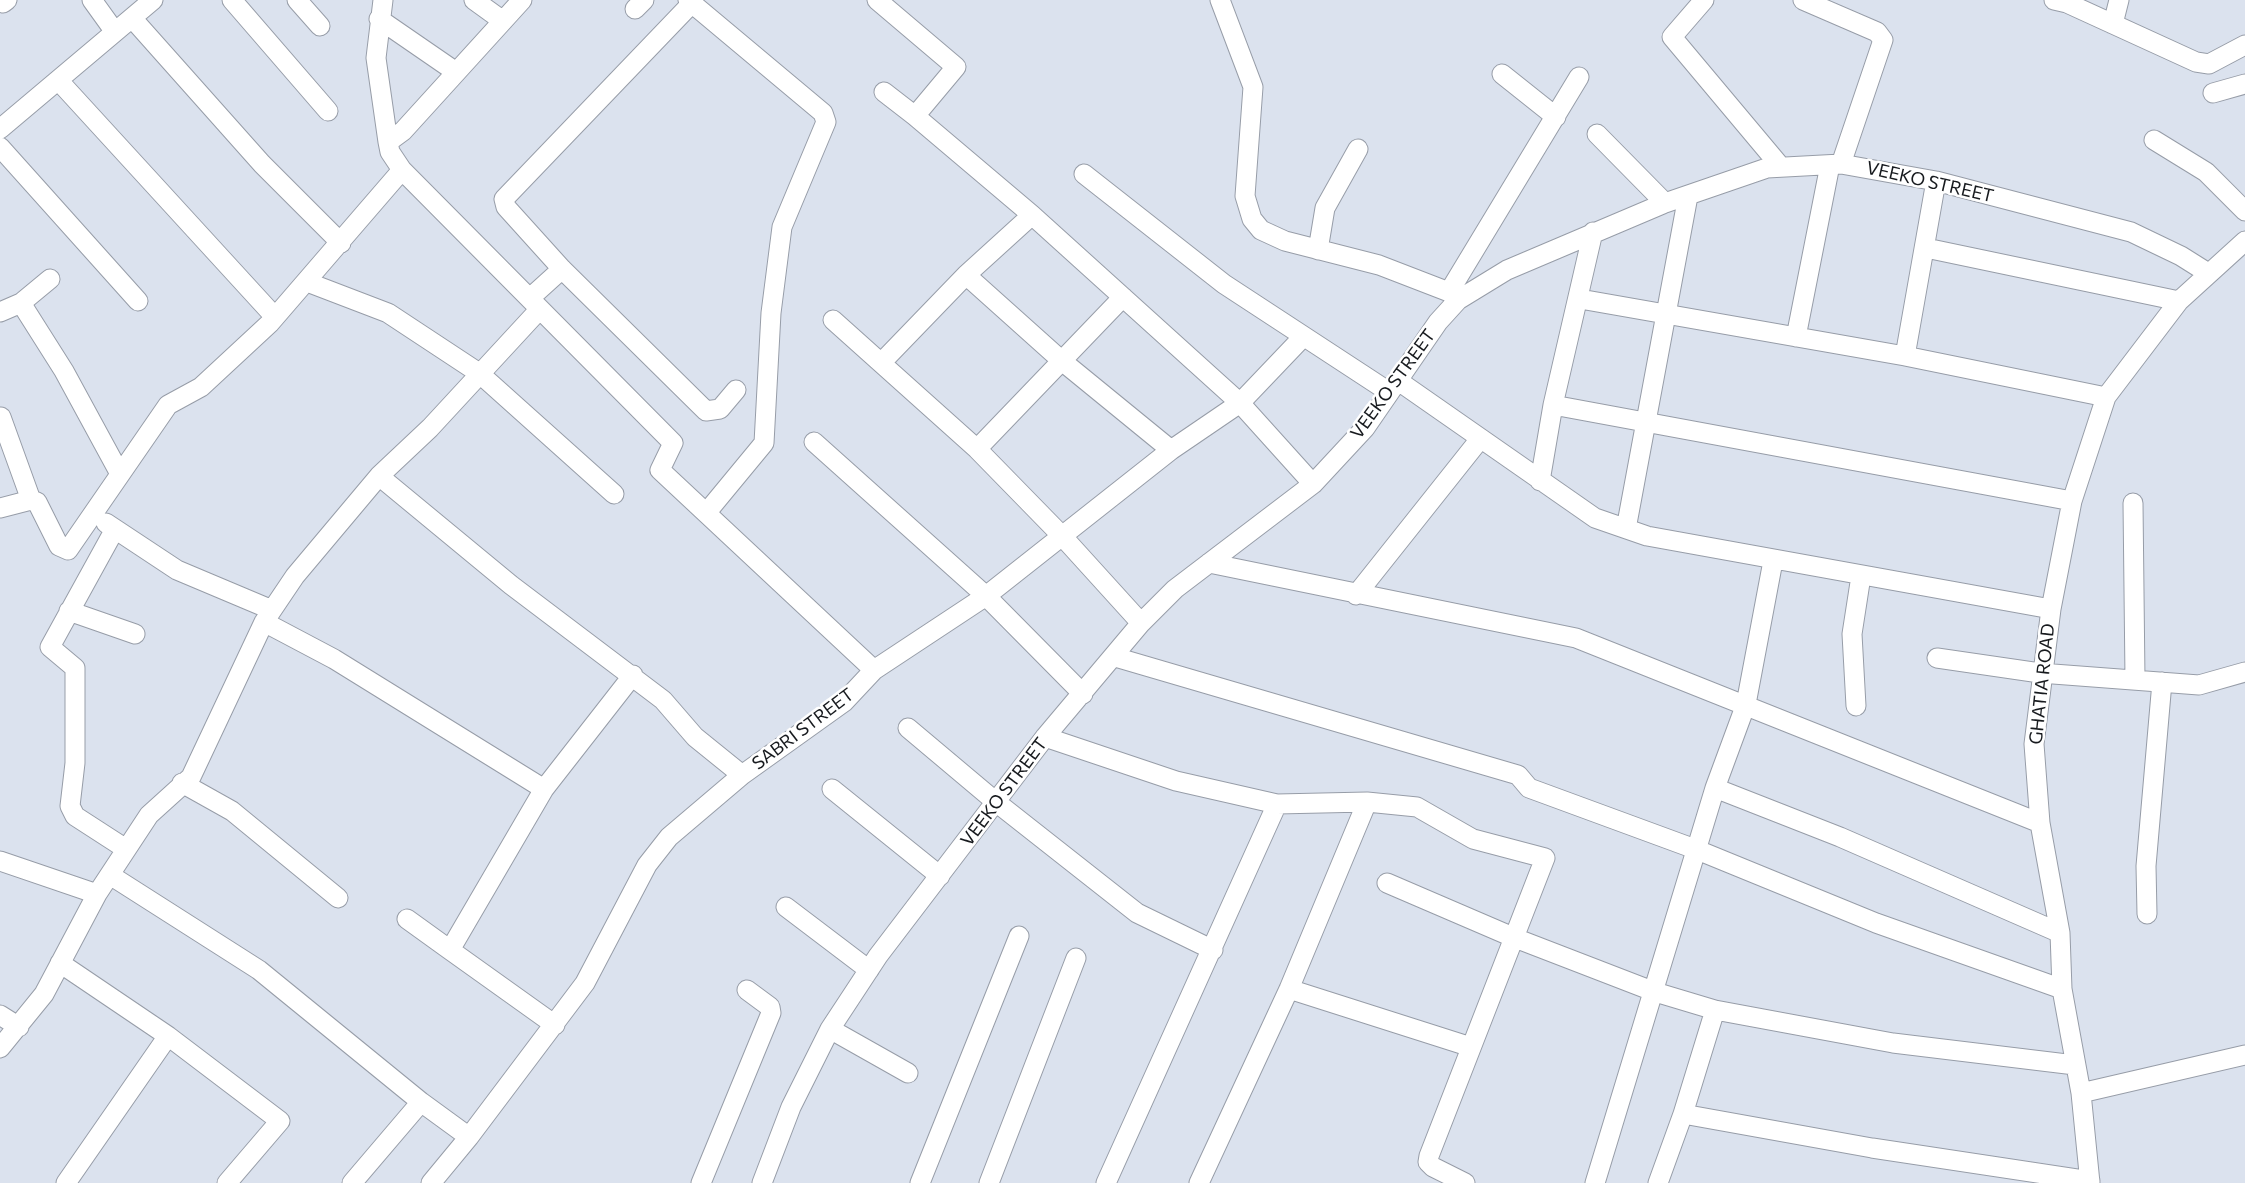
<!DOCTYPE html>
<style>
body{margin:0}
canvas{display:block;background:#dbe2ee}
</style>
<canvas width="2245" height="1183"></canvas>
<script>
const g = document.querySelector('canvas').getContext('2d');
g.lineJoin = 'round';
function toPath(rows) {
  const path = new Path2D();
  for (const r of rows) {
    path.moveTo(r[0], r[1]);
    for (let i = 2; i < r.length; i += 2) path.lineTo(r[i], r[i + 1]);
  }
  return path;
}
function trace(path, color, width, dash) {
  g.strokeStyle = color;
  g.lineWidth = width;
  g.lineCap = dash ? 'butt' : 'round';
  g.setLineDash(dash || []);
  g.stroke(path);
}
function drawText(font, color, halo, rows, align = 'center') {
  g.font = font + ' Commissioner,sans-serif';
  g.lineWidth = 5;
  g.setLineDash([]);
  g.textBaseline = 'middle';
  g.strokeStyle = halo;
  g.fillStyle = color;
  for (const [text, x, y, turn = 0] of rows) {
    g.save();
    g.translate(x, y);
    g.rotate((+turn || 0) * Math.PI / 180);
    g.textAlign = isNaN(turn) ? turn : align;
    if (halo) g.strokeText(text, 0, 0);
    g.fillText(text, 0, 0);
    g.restore();
  }
}
const minor = toPath([
 [92,0,115,32],
 [232,0,328,111],
 [297,0,320,26],
 [383,0,376,58,388,142],
 [474,0,503,21],
 [522,0,403,131,388,142,390,152,402,170,673,443,660,470,874,670],
 [688,0,823,113,826,122,782,227,771,313,764,443,707,512],
 [877,0,956,67,915,116,1032,215,1240,403,1313,484],
 [1220,0,1253,87,1245,196,1252,219,1261,230,1285,241,1379,265,1449,292,1458,300],
 [1704,0,1672,37,1781,167],
 [1803,0,1877,32,1883,40,1841,164],
 [2054,0,2067,3,2196,62,2209,64,2245,45],
 [3,3,7,0],
 [692,3,504,199,506,207,562,269,706,411,720,409,736,390],
 [635,9,644,0],
 [132,18,262,164,341,243],
 [379,19,456,72],
 [2113,24,2119,0],
 [1502,74,1556,117],
 [58,80,275,317],
 [884,92,915,116],
 [2213,93,2245,84],
 [0,129,153,0],
 [1597,134,1665,203],
 [2154,140,2206,172,2245,211],
 [0,147,138,301],
 [1084,174,1224,284,1389,392],
 [1926,248,2179,301],
 [1318,250,1325,208,1358,149],
 [966,275,1062,361,1171,450],
 [307,282,388,313,479,373,614,494],
 [1449,292,1579,77],
 [530,298,562,269],
 [1580,299,1905,356,2106,397],
 [21,303,64,371,120,474],
 [0,312,21,303,50,279],
 [833,320,977,449,1063,537,1141,623],
 [1796,337,1830,165],
 [1905,356,1936,181],
 [881,363,966,275,1032,215],
 [1397,380,1595,518,1647,536,2051,609],
 [1553,405,2072,501],
 [1,417,31,500],
 [814,442,986,596,1083,694],
 [977,449,1123,297],
 [379,476,511,585,663,700,695,737,742,775],
 [1540,481,1553,405,1593,232],
 [2133,503,2135,679],
 [0,508,31,500,37,502,59,546,68,550,168,405,201,387,270,323,402,170],
 [106,523,177,570,272,610],
 [115,529,50,647,75,668,75,763,70,806,75,816,126,849],
 [1626,529,1688,196],
 [1209,563,1576,638,2040,823],
 [1356,595,1480,439],
 [69,611,135,634],
 [264,622,334,659,544,789,633,675],
 [1115,657,1518,775,1529,788,1695,849,1876,923,2062,989],
 [1937,658,2040,673,2199,685,2245,672],
 [1856,706,1852,634,1861,576],
 [908,728,996,802,1137,913,1213,950],
 [1045,737,1176,781,1277,804,1367,802,1417,807,1473,839,1545,858,1429,1156,1428,1162,1433,1167,1465,1183],
 [182,783,232,811,338,898],
 [1715,788,1746,704,1773,561],
 [544,789,450,950,555,1025],
 [832,789,940,876],
 [0,861,97,894],
 [110,875,259,970,421,1102,469,1137],
 [1387,883,1515,938,1655,992,1715,1010,1893,1043,2075,1065],
 [786,907,869,970],
 [2147,914,2146,866,2162,682],
 [407,919,450,950],
 [60,963,168,1036,280,1121,227,1183],
 [1289,989,1471,1047],
 [1715,1010,1683,1114,1872,1148,2090,1181],
 [0,1015,19,1027],
 [830,1029,908,1073],
 [0,1048,44,994,97,894,149,815,191,777,264,622,295,576,379,476,430,428,539,310],
 [2081,1093,2245,1055],
 [66,1183,168,1036],
 [352,1183,421,1102],
 [431,1183,469,1137,585,983,647,865,669,837,742,775,844,702,874,670,986,596,1171,450,1240,403,1302,338],
 [701,1183,771,1013,770,1007,747,990],
 [762,1183,791,1107,830,1029,878,956,1045,737,1141,623,1175,589,1313,484,1365,428,1438,322,1458,300,1507,270,1665,203,1767,168,1841,164,1936,181,2131,232,2181,256,2208,273],
 [920,1183,1019,936],
 [989,1183,1076,958],
 [1106,1183,1277,804],
 [1199,1183,1289,989,1367,802],
 [1595,1183,1715,788,1840,837,2060,933],
 [1658,1183,1683,1114],
 [2090,1183,2081,1093,2062,989,2060,933,2040,823,2034,744,2051,609,2072,501,2106,397,2179,301,2245,241]
]);
trace(minor, '#979da8', 21);
trace(minor, '#fff', 19);
drawText('18px', '#171a1e', '#fff', [
 ["VEEKO STREET",1930,182,13],
 ["VEEKO STREET",1393,384,-54],
 ["GHATIA ROAD",2042,684,-84],
 ["SABRI STREET",803,729,-37],
 ["VEEKO STREET",1004,792,-53]
]);
</script>
